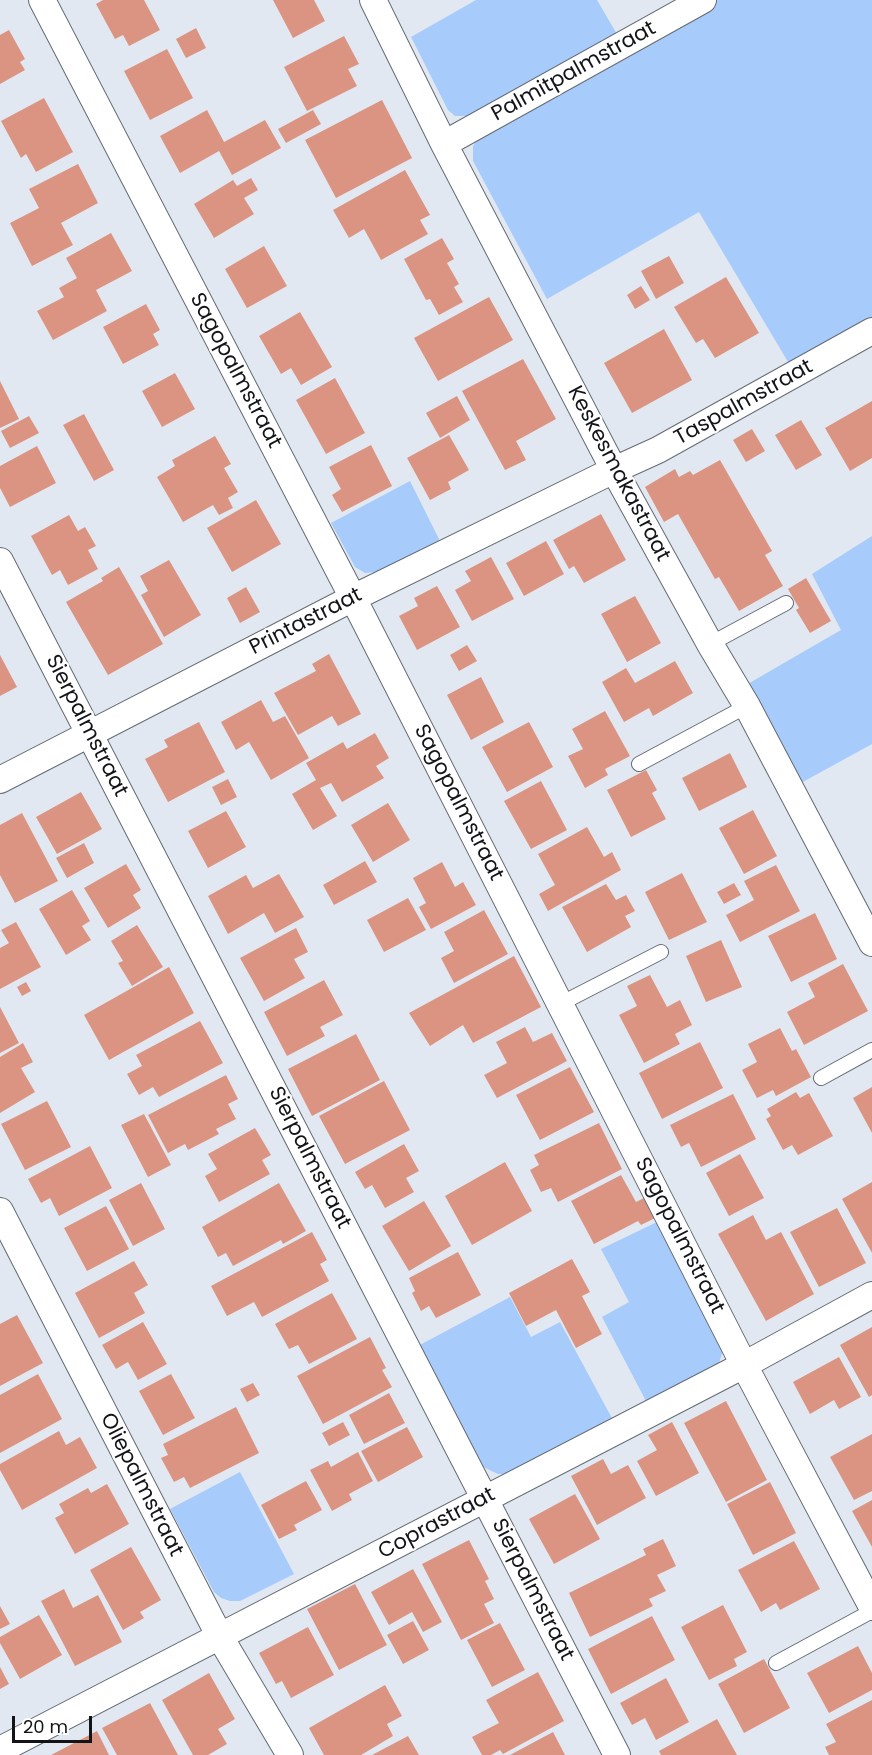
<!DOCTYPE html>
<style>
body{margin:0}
#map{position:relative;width:872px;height:1755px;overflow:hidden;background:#e1e8f1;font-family:Poppins,sans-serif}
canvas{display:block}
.scale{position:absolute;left:12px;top:1716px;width:80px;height:27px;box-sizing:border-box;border:3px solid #121417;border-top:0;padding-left:8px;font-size:18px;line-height:21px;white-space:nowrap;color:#121417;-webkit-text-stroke:4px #fff;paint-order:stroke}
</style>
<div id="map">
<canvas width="872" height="1755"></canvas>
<div class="scale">20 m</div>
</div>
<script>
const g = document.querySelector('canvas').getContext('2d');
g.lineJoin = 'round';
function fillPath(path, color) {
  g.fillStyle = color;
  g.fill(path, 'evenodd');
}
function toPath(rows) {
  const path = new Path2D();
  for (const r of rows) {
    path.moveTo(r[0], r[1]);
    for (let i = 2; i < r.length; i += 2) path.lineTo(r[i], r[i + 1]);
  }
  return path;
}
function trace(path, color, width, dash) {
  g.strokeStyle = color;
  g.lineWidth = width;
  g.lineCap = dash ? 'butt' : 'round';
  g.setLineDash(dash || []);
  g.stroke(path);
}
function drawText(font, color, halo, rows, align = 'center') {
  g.font = font + ' Poppins,sans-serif';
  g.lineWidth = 4.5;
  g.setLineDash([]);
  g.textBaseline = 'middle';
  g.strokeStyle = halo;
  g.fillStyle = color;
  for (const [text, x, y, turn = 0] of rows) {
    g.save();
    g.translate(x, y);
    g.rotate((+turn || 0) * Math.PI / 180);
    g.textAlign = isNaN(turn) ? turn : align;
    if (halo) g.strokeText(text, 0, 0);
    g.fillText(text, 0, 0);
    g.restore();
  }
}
fillPath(toPath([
 [476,0,597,0,618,36,478,116,455,116,448,110,411,37],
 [718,0,872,0,872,321,791,367,699,212,547,299,473,161,473,146,481,134,496,124],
 [410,481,440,541,376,572,365,573,355,567,331,523],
 [872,536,872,744,790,789,739,689,841,630,812,574],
 [659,1221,723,1351,719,1363,711,1371,647,1403,602,1317,629,1302,601,1249],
 [510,1297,531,1337,560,1322,614,1422,506,1474,498,1474,481,1466,416,1347],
 [240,1472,294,1574,240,1601,230,1601,221,1598,214,1592,170,1509]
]), '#a7cbfb');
fillPath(toPath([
 [103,0,144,0,160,30,129,46,123,35,115,39,96,4],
 [273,0,314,0,325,21,293,38],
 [196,28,206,48,186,58,176,39],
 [9,30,25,59,20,62,25,70,0,84,0,35],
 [344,36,359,64,348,69,357,86,307,111,284,67],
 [167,49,193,98,150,120,124,71],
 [44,98,73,152,36,172,26,154,21,158,1,121],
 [382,100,412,158,336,198,305,140],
 [207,110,224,142,265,120,281,148,232,175,219,151,180,173,160,136],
 [313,110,321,124,286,143,278,129],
 [78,164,98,203,61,223,73,245,32,266,10,223,39,208,29,189],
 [405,170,430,215,420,220,428,234,381,260,364,229,349,238,333,210],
 [251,178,258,190,244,198,254,214,214,238,194,204,233,180,237,186],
 [111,233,132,271,96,290,107,311,53,340,37,311,64,297,59,288,77,278,66,258],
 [442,238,454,259,447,263,459,284,454,287,463,302,439,315,430,299,426,300,404,259],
 [264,246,287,286,247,308,225,269],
 [669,256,684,283,656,299,641,271],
 [726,277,759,333,715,358,703,339,696,343,674,307],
 [641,286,650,300,635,309,627,295],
 [489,297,513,340,438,381,414,338],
 [146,304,160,330,153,334,159,345,123,364,103,327],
 [300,312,332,367,301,385,291,368,281,374,259,336],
 [664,329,692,380,632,413,604,363],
 [523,359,556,419,516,441,526,460,505,470,462,391],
 [175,373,195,409,162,427,142,391],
 [335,378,365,433,326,454,296,400],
 [0,381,19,419,0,428],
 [457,396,470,420,440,438,426,413],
 [872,401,872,458,850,471,825,428],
 [84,414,114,470,94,481,63,425],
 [29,416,39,433,10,448,1,431],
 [801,420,822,455,796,470,775,435],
 [752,429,765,451,746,462,733,440],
 [449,435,469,470,448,482,451,489,430,500,407,458],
 [215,436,231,464,224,468,238,492,228,498,233,508,219,515,213,505,183,522,157,477,175,466,172,460],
 [371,445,392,486,342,512,332,495,341,489,329,467],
 [37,446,56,483,10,507,0,488,0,466],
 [720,460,772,551,765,555,783,586,739,611,719,577,715,579,678,514,664,522,645,487,675,469,679,477,690,471,693,475],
 [256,500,281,544,232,572,207,528],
 [601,514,626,560,584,583,574,566,569,569,553,540],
 [69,515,78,531,85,527,96,546,88,550,98,569,68,585,60,570,52,575,31,536],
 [546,541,564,574,524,596,506,563],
 [491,557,514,599,472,621,455,590,471,581,465,571],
 [169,560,201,615,164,637,141,595,148,591,140,576],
 [119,567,163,644,108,675,66,602,103,581,101,578],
 [806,578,831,621,810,633,796,610,799,608,788,589],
 [437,586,460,627,417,650,399,616,418,606,414,598],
 [246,587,260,612,240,623,227,598],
 [635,596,661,643,627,662,601,614],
 [467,645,477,661,459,671,450,655],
 [329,654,361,714,338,726,332,716,298,735,274,693,316,671,312,664],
 [0,655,17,687,0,696],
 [675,661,693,693,653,716,649,708,624,722,602,682,626,668,635,683],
 [481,677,504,722,471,740,447,695],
 [261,700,273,722,285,716,309,758,271,780,249,742,236,750,221,722],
 [605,711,630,756,605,769,608,775,585,788,568,756,583,749,572,729],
 [199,722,225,772,168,802,145,759,168,747,164,740],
 [529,722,553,767,507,792,482,747],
 [375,733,389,758,376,766,384,778,342,802,331,783,320,788,337,816,313,830,292,794,316,780,306,763,343,742,347,749],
 [730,753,747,787,699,811,682,778],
 [646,770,657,790,652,793,666,819,631,837,607,790],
 [228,779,237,797,221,805,212,787],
 [541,781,567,830,531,849,504,801],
 [81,792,102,829,57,854,36,817],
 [388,803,410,840,373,862,351,825],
 [753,810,777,856,744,874,719,828],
 [226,811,246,847,208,868,188,831],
 [22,813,58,881,15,903,0,875,0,825],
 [587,827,604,857,612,852,621,870,548,911,539,894,555,885,538,854],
 [84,843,94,863,67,878,56,858],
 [365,861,377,882,334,905,323,885],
 [442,862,455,887,463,882,476,905,431,929,419,907,426,903,413,878],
 [126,864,141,890,133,895,141,908,108,928,84,888],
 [776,865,800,911,740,942,726,915,754,900,744,881],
 [682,873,707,922,669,940,645,892],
 [279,874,304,917,275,933,264,913,228,934,208,896,246,875,253,888],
 [734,883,741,895,724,904,717,892],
 [606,884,616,900,626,895,635,911,625,916,631,927,587,952,562,907],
 [72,890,90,921,82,926,91,940,66,955,39,909],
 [408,898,426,930,384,952,367,920],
 [484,910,508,954,454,983,441,958,454,951,444,932],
 [815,913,837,959,791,982,768,936],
 [16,922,41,967,0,989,0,948,9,943,1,930],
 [137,925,163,967,132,986,118,963,123,961,111,941],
 [296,928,308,952,294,959,305,978,264,1001,240,958],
 [721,940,742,987,706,1002,686,956],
 [514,956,541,1007,473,1043,463,1025,430,1046,409,1013],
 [843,964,868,1011,804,1045,787,1012,815,997,808,983],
 [169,967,194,1013,109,1060,84,1015],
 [650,975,667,1007,680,1000,692,1025,675,1034,680,1044,644,1063,619,1015,637,1006,627,986],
 [324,980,343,1015,320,1027,325,1036,287,1056,264,1012],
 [26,982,31,991,22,996,17,987],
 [0,1007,19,1043,0,1053],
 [200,1021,223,1063,159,1097,153,1087,139,1095,127,1074,142,1066,136,1055],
 [525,1027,533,1042,552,1033,567,1061,497,1098,484,1075,507,1063,496,1042],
 [780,1028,792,1051,796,1049,811,1077,776,1096,773,1090,757,1098,742,1070,757,1062,748,1044],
 [356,1034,380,1080,312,1116,288,1069],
 [700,1042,723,1088,662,1119,639,1073],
 [23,1043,33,1062,21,1068,35,1092,0,1113,0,1057],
 [570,1067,594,1112,540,1140,516,1095],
 [226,1075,238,1099,228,1104,236,1119,216,1129,219,1134,188,1150,185,1144,168,1153,148,1115],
 [384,1081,410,1130,345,1164,319,1116],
 [872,1087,872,1133,853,1098],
 [796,1092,800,1098,809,1093,833,1136,798,1155,792,1145,783,1150,766,1119,771,1116,767,1109],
 [733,1094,756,1139,701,1167,689,1143,681,1147,670,1125],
 [47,1101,71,1147,25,1170,1,1124],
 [144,1114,171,1165,148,1177,121,1125],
 [599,1123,622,1169,558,1202,551,1188,541,1192,530,1170,539,1165,534,1155],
 [255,1128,271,1155,262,1160,270,1174,219,1202,205,1176,217,1169,208,1154],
 [404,1144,419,1171,406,1178,414,1192,385,1208,372,1185,365,1189,355,1172],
 [90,1146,112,1188,59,1216,50,1198,41,1203,28,1179],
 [740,1154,764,1198,729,1216,706,1173],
 [505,1162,532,1211,472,1245,445,1196],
 [621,1175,636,1202,646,1197,657,1217,641,1225,638,1221,594,1244,571,1201],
 [872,1182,872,1253,842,1199],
 [141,1183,165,1229,133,1246,109,1200],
 [279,1183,306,1231,283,1244,281,1240,233,1266,226,1253,218,1257,202,1227],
 [424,1201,451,1246,409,1271,382,1226],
 [106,1206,129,1249,87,1271,64,1228],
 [837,1208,866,1263,819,1287,790,1232],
 [753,1215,766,1240,781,1232,814,1294,766,1321,718,1234],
 [312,1232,327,1260,320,1264,329,1281,262,1317,254,1302,227,1316,211,1286],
 [458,1252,481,1295,436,1318,429,1306,421,1311,412,1293,415,1291,409,1278],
 [572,1259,590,1292,582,1296,602,1334,576,1348,556,1310,526,1326,509,1293],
 [134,1261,148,1285,134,1293,145,1313,99,1338,75,1293],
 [332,1293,357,1339,309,1364,298,1345,289,1349,275,1324],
 [17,1315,43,1363,0,1386,0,1324],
 [143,1322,167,1364,138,1380,128,1362,116,1369,102,1345],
 [872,1327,872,1395,869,1397,840,1345],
 [370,1337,386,1368,382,1370,392,1387,323,1424,297,1376],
 [839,1357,861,1397,839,1409,834,1400,810,1414,793,1382],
 [38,1374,62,1419,0,1453,0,1395],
 [171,1374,195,1418,163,1435,139,1391],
 [253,1383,260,1395,247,1402,240,1389],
 [389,1393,405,1423,364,1444,349,1415],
 [726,1401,767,1480,726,1502,684,1423],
 [236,1407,259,1453,190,1488,184,1477,174,1482,161,1458,168,1455,163,1444],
 [343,1422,350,1435,329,1446,322,1433],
 [672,1422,699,1473,656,1496,637,1461,657,1450,648,1435],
 [407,1427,423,1457,378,1482,361,1451],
 [59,1431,66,1445,80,1437,97,1468,22,1510,0,1470,0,1464],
 [872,1434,872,1491,854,1500,830,1457],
 [358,1452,373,1481,349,1494,352,1500,332,1511,310,1470,328,1461,331,1467],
 [603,1459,611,1474,628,1465,646,1498,597,1525,571,1476],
 [306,1481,322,1510,294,1525,297,1530,279,1539,261,1505],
 [770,1482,796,1533,753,1555,727,1504],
 [107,1484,129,1524,75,1554,55,1518,64,1513,59,1504,88,1488,91,1493],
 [575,1494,600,1539,554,1564,529,1519],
 [872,1500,872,1547,852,1511],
 [663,1539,676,1566,657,1575,666,1591,649,1599,653,1606,590,1637,569,1593,646,1555,643,1549],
 [469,1540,489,1579,485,1581,494,1599,484,1604,494,1623,461,1640,422,1564],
 [794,1541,820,1589,780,1610,776,1603,761,1612,738,1570],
 [131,1547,161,1600,140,1612,144,1618,123,1630,90,1570],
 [413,1569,442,1622,423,1632,412,1612,389,1625,371,1592],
 [355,1584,387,1645,339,1670,307,1609],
 [64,1589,73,1608,98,1595,122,1642,75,1666,41,1601],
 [723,1605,747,1652,734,1659,737,1666,709,1680,681,1627],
 [0,1606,10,1624,0,1629],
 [39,1615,62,1655,20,1679,0,1643,0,1637],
 [652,1616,675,1660,611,1694,588,1649],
 [413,1621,429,1650,403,1664,387,1635],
 [500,1623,525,1670,492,1687,467,1640],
 [308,1627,334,1675,291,1698,282,1681,276,1684,259,1653],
 [858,1646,872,1673,872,1690,829,1713,807,1673],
 [764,1659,790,1708,744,1733,718,1684],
 [0,1667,9,1684,0,1689],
 [538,1672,564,1721,503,1754,500,1750,491,1755,482,1755,472,1737,499,1723,486,1700],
 [209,1673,235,1719,218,1729,227,1744,208,1755,193,1755,162,1700],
 [666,1678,689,1722,656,1740,645,1718,632,1725,620,1703],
 [385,1685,402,1716,387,1724,393,1736,361,1755,324,1755,309,1728],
 [872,1700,872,1755,829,1755,825,1747,836,1742,826,1724],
 [150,1703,178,1755,117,1755,102,1728],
 [717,1719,737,1755,661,1755,659,1751],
 [97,1731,109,1755,51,1755],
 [553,1732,565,1755,510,1755],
 [408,1736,419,1755,372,1755]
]), '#dc9482');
const lane = toPath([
 [710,644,786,603],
 [639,764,747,706],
 [560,1004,661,952],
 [821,1078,872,1050],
 [776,1663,872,1611]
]);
const street = toPath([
 [42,0,353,598,744,1365,872,1607],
 [373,0,444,144,614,470,710,644,747,706,872,943],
 [444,144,703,0],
 [0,561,617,1755],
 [0,780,353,598,614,470,658,450,872,331],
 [0,1211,220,1637,290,1755],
 [0,1750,744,1365,872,1295]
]);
trace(lane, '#656b73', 16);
trace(street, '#656b73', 28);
trace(lane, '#fff', 14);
trace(street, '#fff', 26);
drawText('21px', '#121417', '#fff', [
 ["Palmitpalmstraat",574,72,-29],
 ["Sagopalmstraat",235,371,62],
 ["Taspalmstraat",744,403,-29],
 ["Keskesmakastraat",618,474,62],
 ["Printastraat",306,622,-27],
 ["Sierpalmstraat",86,726,63],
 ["Sagopalmstraat",458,803,63],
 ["Sierpalmstraat",309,1158,63],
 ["Sagopalmstraat",679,1236,63],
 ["Oliepalmstraat",141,1485,63],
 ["Coprastraat",437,1524,-28],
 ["Sierpalmstraat",532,1590,63]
]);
</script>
